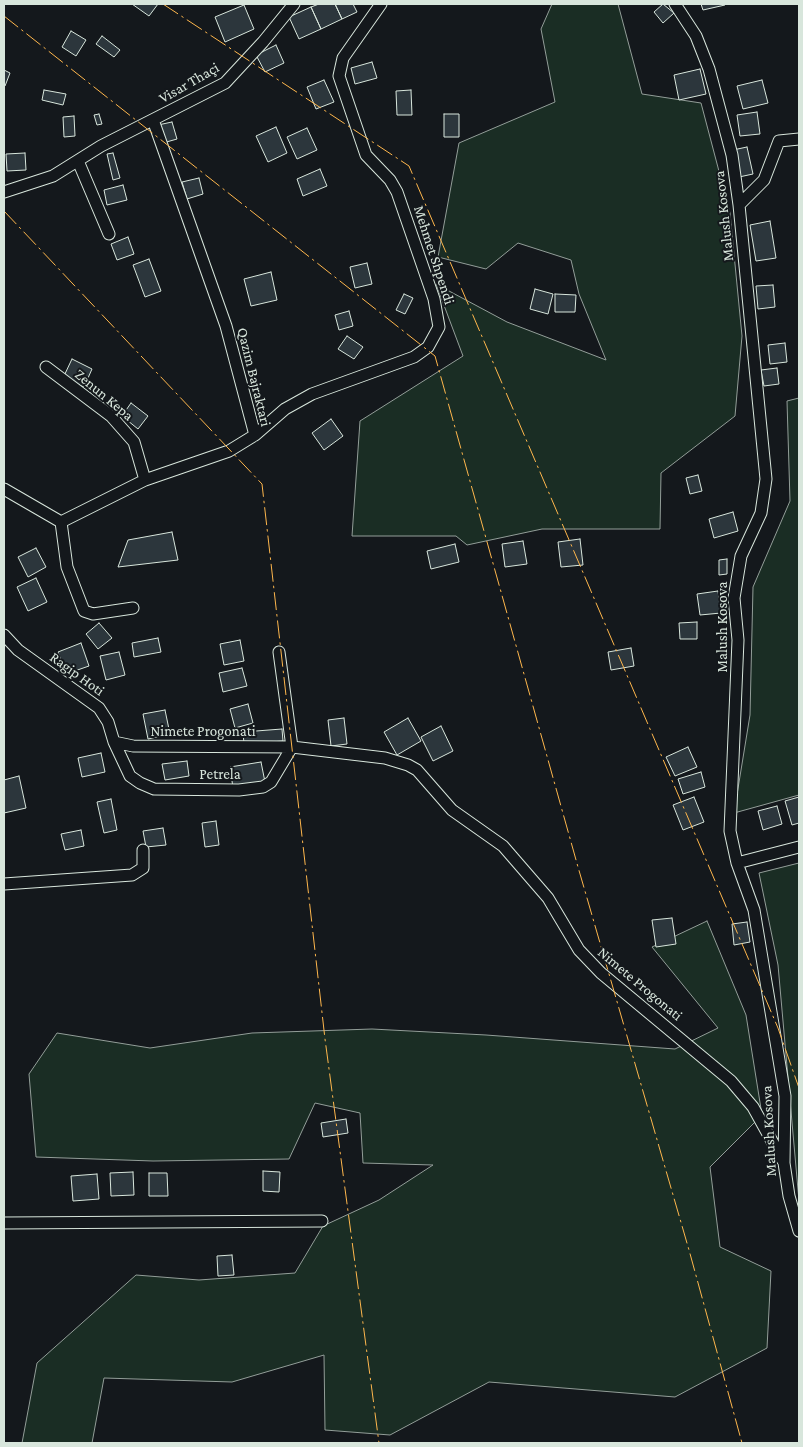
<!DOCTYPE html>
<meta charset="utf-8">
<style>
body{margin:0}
#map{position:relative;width:803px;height:1447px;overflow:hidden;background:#14181c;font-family:"Crimson Pro",serif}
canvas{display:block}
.frame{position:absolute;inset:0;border:5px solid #d8e6dc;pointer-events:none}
</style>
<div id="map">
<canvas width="803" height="1447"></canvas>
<div class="frame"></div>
</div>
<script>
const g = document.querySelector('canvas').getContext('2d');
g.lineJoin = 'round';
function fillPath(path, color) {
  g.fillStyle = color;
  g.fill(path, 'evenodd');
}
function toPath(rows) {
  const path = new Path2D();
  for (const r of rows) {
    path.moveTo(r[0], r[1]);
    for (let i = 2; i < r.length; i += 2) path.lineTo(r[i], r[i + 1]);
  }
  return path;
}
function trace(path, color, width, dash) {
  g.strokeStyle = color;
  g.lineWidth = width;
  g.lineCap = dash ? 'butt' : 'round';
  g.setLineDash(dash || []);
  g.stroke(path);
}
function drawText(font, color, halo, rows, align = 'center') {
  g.font = font + ' "Crimson Pro",serif';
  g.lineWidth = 4;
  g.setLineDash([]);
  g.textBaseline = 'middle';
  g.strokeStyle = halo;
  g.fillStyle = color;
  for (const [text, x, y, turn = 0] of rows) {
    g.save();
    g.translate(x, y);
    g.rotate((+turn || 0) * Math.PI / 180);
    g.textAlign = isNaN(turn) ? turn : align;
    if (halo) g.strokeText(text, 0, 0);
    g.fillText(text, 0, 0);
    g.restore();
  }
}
const green = toPath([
 [552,4,618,4,642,94,701,103,730,213,742,336,735,416,661,473,660,529,542,529,467,545,456,536,352,536,360,421,463,356,436,284,507,322,606,360,579,294,571,260,518,243,486,269,438,257,459,143,555,102,541,29,552,4],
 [799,398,799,795,734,813,750,715,753,587,790,501,787,401,799,398],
 [799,863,799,1201,778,965,759,873,799,863],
 [707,921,746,1015,762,1115,710,1167,720,1247,771,1271,767,1348,675,1397,489,1382,390,1435,325,1430,324,1355,232,1382,104,1378,92,1443,22,1443,37,1363,136,1275,199,1280,295,1273,323,1226,379,1200,433,1165,363,1163,360,1113,315,1103,289,1159,153,1161,36,1157,29,1074,57,1033,150,1048,252,1033,372,1029,486,1035,675,1049,718,1028,652,947,707,921]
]);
fillPath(green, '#1a2d24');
trace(green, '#939e99', 1);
const building = toPath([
 [132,4,158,4,149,16,132,4],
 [319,4,335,4,342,19,321,29,311,7,319,4],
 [335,4,353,4,357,12,342,19,335,4],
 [663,4,674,13,663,23,654,12,663,4],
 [701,4,724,4,725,5,703,10,701,4],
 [244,5,254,29,225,42,215,17,244,5],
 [311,7,321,29,299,39,289,17,311,7],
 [71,31,86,40,76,56,62,47,71,31],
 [102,36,120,50,114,57,96,44,102,36],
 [276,45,284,63,265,72,256,55,276,45],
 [372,62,377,78,355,84,351,68,372,62],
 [700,69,706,94,679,100,674,75,700,69],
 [4,70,10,73,5,86,4,86,4,70],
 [324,80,334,102,316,109,307,87,324,80],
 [762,80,768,103,743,109,737,86,762,80],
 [44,90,66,94,63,105,42,100,44,90],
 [411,90,412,115,397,115,396,91,411,90],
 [757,112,760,134,740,136,737,115,757,112],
 [99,114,102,124,97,125,94,115,99,114],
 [444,114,459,114,459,137,444,137,444,114],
 [74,116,75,136,64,137,63,117,74,116],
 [172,122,177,139,163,143,158,125,172,122],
 [276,127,287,153,268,162,256,136,276,127],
 [307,128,317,150,297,159,287,137,307,128],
 [747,147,753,174,739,177,733,150,747,147],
 [25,153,26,170,7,171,6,154,25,153],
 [113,153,120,178,113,180,107,154,113,153],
 [320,169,327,186,303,196,297,179,320,169],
 [199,178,203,194,187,199,182,182,199,178],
 [123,185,127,200,107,205,104,190,123,185],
 [770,221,776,258,756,261,750,225,770,221],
 [128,237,134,254,117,260,111,244,128,237],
 [149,259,161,291,145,297,133,265,149,259],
 [367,263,372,284,355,288,350,267,367,263],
 [271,272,277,300,251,306,244,279,271,272],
 [773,285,775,307,758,309,756,286,773,285],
 [535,289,553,294,548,314,530,309,535,289],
 [404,294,413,298,405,314,396,310,404,294],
 [555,294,576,295,575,312,555,312,555,294],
 [349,311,353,326,339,330,335,315,349,311],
 [347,336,363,347,354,359,338,349,347,336],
 [785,343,787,362,770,364,768,345,785,343],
 [72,359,92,369,84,387,63,378,72,359],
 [777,368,779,384,764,386,761,370,777,368],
 [131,403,148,416,138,429,122,416,131,403],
 [331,419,343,436,324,450,312,433,331,419],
 [698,475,702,491,690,494,686,478,698,475],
 [733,512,738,531,714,538,709,519,733,512],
 [172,532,178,560,118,567,128,540,172,532],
 [580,539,583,565,561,567,558,542,580,539],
 [523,541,527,564,505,567,502,544,523,541],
 [455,544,459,562,431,569,427,551,455,544],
 [36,548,46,567,28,577,18,557,36,548],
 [727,559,727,574,719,575,719,560,727,559],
 [36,578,47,602,28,611,17,587,36,578],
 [718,591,721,613,700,615,697,594,718,591],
 [697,622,697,639,680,639,679,623,697,622],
 [99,623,112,638,98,649,86,634,99,623],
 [158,638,161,652,134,657,132,643,158,638],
 [240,640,244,661,224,665,220,644,240,640],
 [81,643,89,666,66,674,58,652,81,643],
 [631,648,634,666,611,670,608,652,631,648],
 [119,652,125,675,106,680,100,656,119,652],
 [242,668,247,686,223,692,219,673,242,668],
 [248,704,253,723,235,728,230,709,248,704],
 [165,710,170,734,148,739,143,714,165,710],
 [344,718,347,744,331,746,328,720,344,718],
 [408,718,421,741,397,755,384,732,408,718],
 [441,726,453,751,433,761,421,737,441,726],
 [282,729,283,741,244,744,243,732,282,729],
 [688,747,697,767,675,776,666,757,688,747],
 [101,753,105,772,82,777,78,758,101,753],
 [187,761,189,776,165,780,162,764,187,761],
 [261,762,265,782,233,788,230,767,261,762],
 [701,772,705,787,683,794,678,779,701,772],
 [19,776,26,808,4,813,4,780,19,776],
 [694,797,704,822,683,830,673,805,694,797],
 [799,797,799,823,792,825,785,801,799,797],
 [111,799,117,830,104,833,97,802,111,799],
 [777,806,782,824,763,830,758,811,777,806],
 [216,821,219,845,205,847,202,823,216,821],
 [163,828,166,845,146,847,143,831,163,828],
 [81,830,84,846,65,850,61,834,81,830],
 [672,918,676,944,656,947,652,920,672,918],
 [747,922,750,942,734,945,732,924,747,922],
 [346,1119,348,1133,323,1137,321,1123,346,1119],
 [263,1171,280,1172,279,1192,263,1191,263,1171],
 [133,1172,134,1195,111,1196,110,1173,133,1172],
 [149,1173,167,1173,168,1196,149,1196,149,1173],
 [97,1174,99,1199,73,1201,71,1176,97,1174],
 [232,1255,234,1275,218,1276,217,1256,232,1255]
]);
fillPath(building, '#2c363c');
trace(building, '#d8e6dc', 1);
const minor = toPath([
 [675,4,696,36,709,69,732,155,739,205,766,479,761,513,741,556,734,598,738,640,730,831,737,863,754,910,785,1096,784,1163,789,1196,799,1231],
 [78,161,109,234],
 [4,192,53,176,101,146,225,83,263,42,294,4],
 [739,205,764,180,779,141,799,139],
 [46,367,111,416,134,442,145,480],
 [255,435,285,409,312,394,414,357,428,347,439,327,434,299,397,192,390,180,366,155,339,76,343,58,381,4],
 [4,489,61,522,145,480,229,451,255,435,226,326,153,120],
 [61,522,67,567,84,611,93,614,133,608],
 [4,635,18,650,99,708,108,722,114,742,130,776,140,783,154,789,239,790,263,787,271,782,292,747,279,652],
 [114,742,133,746,292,747,385,758,408,765,417,770,452,810,503,846,548,898,579,950,601,973,731,1081,753,1107,783,1161],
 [737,863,799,847],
 [4,884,132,875,143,868,143,850],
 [4,1223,322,1221]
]);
trace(minor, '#d8e6dc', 13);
trace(minor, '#14181c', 11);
trace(toPath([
 [163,4,409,166,778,1028,799,1088],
 [4,16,435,356,578,867,689,1250,742,1443],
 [4,211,262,484,325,1039,379,1443]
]), '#ffb74d', 1, [18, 4, 2.5, 4]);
drawText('15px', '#d8e6dc', '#14181c', [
 ["Visar Thaçi",189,83,-30],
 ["Malush Kosova",724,216,-96],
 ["Mehmet Shpendi",434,255,72],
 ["Qazim Bajraktari",254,377,76],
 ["Zenun Kepa",104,395,40],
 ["Malush Kosova",722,627,-90],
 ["Ragip Hoti",77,674,36],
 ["Nimete Progonati",203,731],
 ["Petrela",220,774],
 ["Nimete Progonati",640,984,40],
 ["Malush Kosova",769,1131,-93]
]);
</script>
